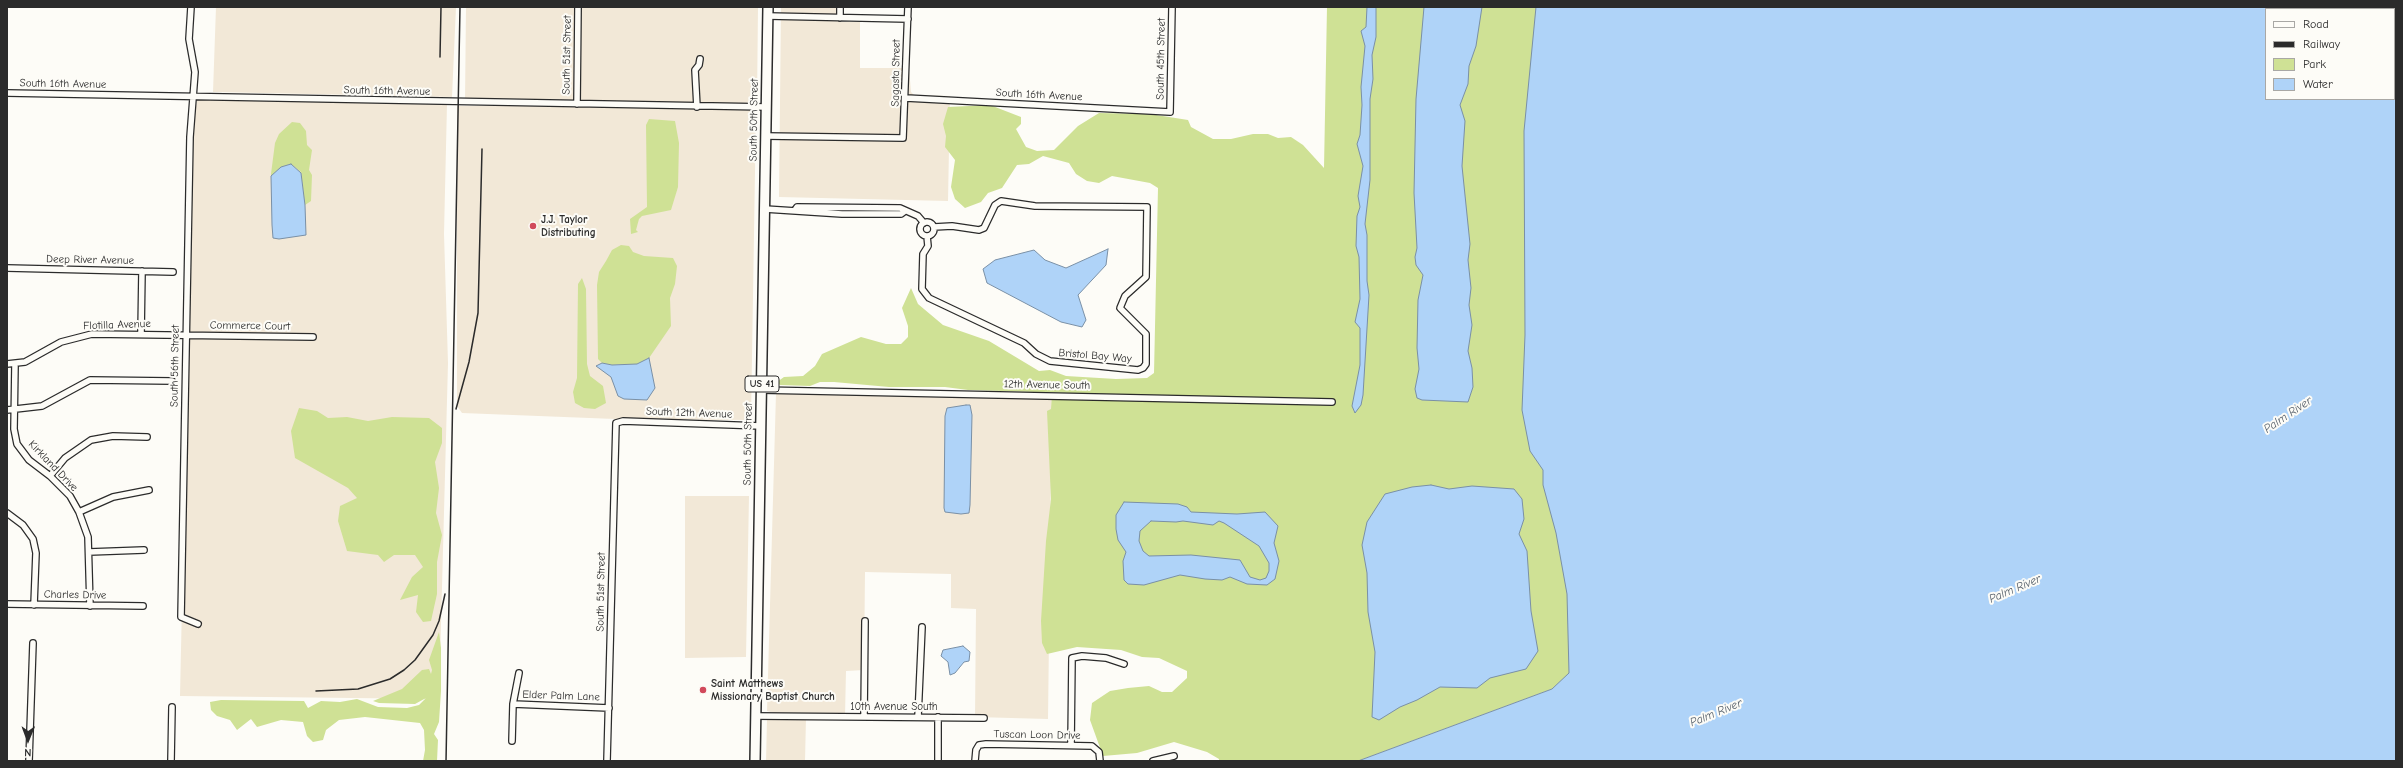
<!DOCTYPE html>
<style>
body{margin:0}
#map{position:relative;width:2403px;height:768px;overflow:hidden;background:#fdfcf7;font-family:"Comic Neue",sans-serif}
canvas{display:block}
.frame{position:absolute;inset:0;border:8px solid #2b2b2b;pointer-events:none}
.legend{position:absolute;left:2265px;top:8px;width:130px;height:92px;box-sizing:border-box;background:#fdfcf7;border:1px solid #a9a8a5;margin:0;padding:5px 7px;list-style:none;font-size:12px;color:#2b2b2b}
.legend li{display:flex;align-items:center;gap:8px;height:20px}
.legend b{width:20px;border:1px solid #a9a8a5}
.north{position:absolute;left:8px;top:720px;width:40px;height:40px;-webkit-text-stroke:3px #fdfcf7;paint-order:stroke;rotate:181deg;font-size:11px;font-weight:700;line-height:16px;text-align:center;color:#2b2b2b}
.north::after{content:'';display:block;margin:auto;width:14px;height:18px;background:#2b2b2b;clip-path:polygon(50% 0,100% 100%,50% 72%,0 100%)}
</style>
<div id="map">
<canvas width="2403" height="768"></canvas>
<div class="frame"></div>
<ul class="legend">
<li><b style="height:5px;background:#fdfcf7"></b>Road</li>
<li><b style="height:5px;background:#2b2b2b"></b>Railway</li>
<li><b style="height:11px;background:#cfe195"></b>Park</li>
<li><b style="height:11px;background:#afd3f8"></b>Water</li>
</ul>
<div class="north">N</div>
</div>
<script>
const g = document.querySelector('canvas').getContext('2d');
g.lineJoin = 'round';
function fillPath(path, color) {
  g.fillStyle = color;
  g.fill(path, 'evenodd');
}
function toPath(rows) {
  const path = new Path2D();
  for (const r of rows) {
    if (r.length === 3) {
      path.moveTo(r[0] + r[2], r[1]);
      path.arc(r[0], r[1], r[2], 0, 2 * Math.PI);
      continue;
    }
    path.moveTo(r[0], r[1]);
    for (let i = 2; i < r.length; i += 2) path.lineTo(r[i], r[i + 1]);
  }
  return path;
}
function trace(path, color, width, dash) {
  g.strokeStyle = color;
  g.lineWidth = width;
  g.lineCap = dash ? 'butt' : 'round';
  g.setLineDash(dash || []);
  g.stroke(path);
}
function drawText(font, color, halo, rows, align = 'center') {
  g.font = font + ' "Comic Neue",sans-serif';
  g.lineWidth = 4;
  g.setLineDash([]);
  g.textBaseline = 'middle';
  g.strokeStyle = halo;
  g.fillStyle = color;
  for (const [text, x, y, turn = 0] of rows) {
    g.save();
    g.translate(x, y);
    g.rotate((+turn || 0) * Math.PI / 180);
    g.textAlign = isNaN(turn) ? turn : align;
    if (halo) g.strokeText(text, 0, 0);
    g.fillText(text, 0, 0);
    g.restore();
  }
}
fillPath(toPath([
 [216,7,456,7,452,97,213,92],
 [466,7,577,7,575,104,465,101],
 [579,7,758,7,757,102,702,106,578,103],
 [781,7,841,7,840,22,860,22,860,68,909,68,911,92,914,95,950,96,948,201,779,197],
 [197,99,447,104,444,234,448,363,439,699,180,696,192,138],
 [571,105,756,110,751,420,615,419,462,413,457,406,457,106],
 [776,393,1052,395,1048,719,975,717,976,609,951,608,951,574,865,572,864,670,846,671,845,716,778,714,767,711],
 [685,496,749,496,746,657,685,658],
 [777,718,806,718,805,761,766,761,767,720]
]), '#f2e8d7');
fillPath(toPath([
 [1327,7,1577,7,1569,674,1552,689,1358,761,1219,761,1219,759,1207,752,1174,742,1137,753,1103,756,1090,720,1092,703,1110,691,1128,688,1149,686,1162,692,1172,692,1187,678,1187,671,1159,658,1142,657,1121,650,1077,647,1047,654,1042,643,1041,621,1046,541,1051,499,1047,411,1051,409,1052,395,1205,397,968,390,945,387,889,387,834,382,820,382,810,386,780,385,777,382,784,377,803,376,815,366,822,354,861,337,886,344,901,344,908,337,908,326,902,308,911,288,918,304,943,325,989,341,1039,371,1050,370,1066,376,1116,379,1147,378,1154,373,1158,188,1150,183,1112,176,1099,183,1087,181,1076,174,1069,163,1043,156,1029,164,1017,165,1002,188,988,193,981,202,965,208,955,199,951,187,955,160,945,147,946,136,943,124,948,107,990,105,1021,117,1021,124,1016,129,1026,147,1037,151,1054,150,1078,126,1099,113,1150,114,1188,120,1191,127,1213,139,1231,139,1253,134,1268,134,1278,138,1291,137,1303,145,1324,168],
 [649,119,675,121,679,143,678,187,671,210,642,216,639,219,636,230,638,232,631,234,630,219,647,207,646,125],
 [292,122,300,123,306,131,307,145,312,150,309,170,312,175,311,201,305,205,301,172,291,164,281,167,271,176,271,174,275,143,279,134],
 [621,245,629,246,633,252,644,256,673,258,677,266,675,284,670,298,671,326,649,358,637,364,612,365,602,363,598,359,597,285,599,272,606,261,612,250],
 [582,278,586,289,587,364,590,376,603,386,606,403,595,409,584,408,575,403,573,392,577,378,578,284],
 [299,408,317,411,328,418,347,417,368,421,392,417,429,418,442,428,442,443,435,462,439,488,436,513,442,535,437,562,437,594,431,621,423,622,416,612,418,595,400,600,412,577,423,567,415,555,394,555,384,562,378,555,347,551,338,521,340,506,357,498,348,488,295,458,291,431],
 [439,632,441,648,441,691,439,722,434,734,438,740,437,761,423,761,425,750,424,730,420,723,365,717,339,720,326,730,323,740,313,742,307,736,303,722,281,720,257,727,251,719,237,730,230,720,217,716,211,710,210,702,221,700,304,701,308,708,321,701,340,702,357,699,378,707,407,708,419,705,426,698,415,704,379,703,373,701,402,689,422,670,429,669,431,674,432,670,429,660]
]), '#cfe195');
const water = toPath([
 [1367,7,1376,7,1376,37,1372,55,1373,79,1370,99,1370,180,1365,224,1367,235,1367,281,1369,295,1363,395,1361,405,1355,413,1352,406,1360,365,1360,328,1355,322,1360,299,1359,257,1356,246,1357,216,1360,207,1358,196,1363,166,1357,144,1360,135,1362,105,1361,87,1365,46,1361,31,1366,27,1367,7],
 [1424,7,1482,7,1476,46,1469,66,1468,84,1460,105,1465,121,1462,166,1470,244,1468,260,1471,288,1469,305,1472,325,1468,351,1472,368,1473,387,1468,402,1422,400,1417,398,1415,389,1419,369,1417,348,1418,300,1423,275,1416,265,1415,257,1417,248,1414,193,1416,99,1424,7],
 [1536,7,2396,7,2396,761,1358,761,1552,689,1569,673,1567,594,1556,533,1543,485,1543,470,1530,451,1522,410,1525,335,1524,131,1536,7],
 [2266,9,2394,9,2394,99,2266,99,2266,9],
 [291,164,301,173,305,205,306,235,279,239,273,238,272,225,271,176,281,167,291,164],
 [1108,249,1106,265,1078,295,1086,320,1082,327,1061,322,987,283,983,269,995,260,1034,250,1045,260,1066,268,1108,249],
 [649,358,655,388,647,400,624,399,618,396,611,377,596,366,602,363,612,365,637,364,649,358],
 [966,405,970,405,972,415,970,505,969,513,961,514,945,512,944,508,945,416,947,408,966,405],
 [1431,485,1449,489,1472,486,1514,489,1522,499,1524,519,1519,534,1527,551,1531,611,1538,651,1526,669,1490,678,1477,688,1440,687,1417,700,1400,707,1379,720,1372,717,1375,652,1368,612,1367,573,1362,545,1367,522,1385,494,1412,487,1431,485],
 [1124,502,1178,504,1187,507,1191,512,1237,514,1265,512,1278,526,1274,543,1279,561,1275,579,1267,585,1247,584,1230,577,1222,580,1205,579,1180,575,1144,585,1128,584,1124,580,1123,561,1126,552,1118,540,1116,529,1116,515,1124,502],
 [1151,521,1176,522,1183,521,1213,525,1219,521,1224,523,1259,546,1269,563,1269,571,1266,578,1260,580,1250,577,1240,560,1191,555,1149,556,1143,551,1139,541,1140,531,1151,521],
 [963,646,970,652,969,661,964,662,955,673,950,675,948,662,941,656,943,650,963,646]
]);
fillPath(water, '#afd3f8');
trace(water, '#7a90a6', 1);
const minor = toPath([
 [191,7,189,39,195,72,190,137,181,617,198,624],
 [768,16,908,19],
 [840,18,840,7],
 [7,93,766,107],
 [906,98,1170,112,1172,7],
 [577,104,578,7],
 [697,107,695,70,699,65,700,59],
 [766,136,903,138,908,7],
 [765,209,842,214,901,214,905,211],
 [795,210,797,207,900,208,918,216,924,223],
 [927,229,7],
 [927,236,928,246,923,254,922,289,929,298,1024,343,1036,354,1050,361,1138,370,1143,368,1146,364,1146,334,1120,308,1125,296,1146,277,1147,207,1035,206,1001,201,995,205,984,228,979,230,952,226,934,227],
 [7,268,173,272],
 [141,334,142,271],
 [7,364,25,362,61,342,92,334,313,337],
 [15,364,14,429,17,444,29,460,50,476,70,496,79,512,88,537,90,606],
 [761,390,1332,402],
 [7,410,42,406,90,380,172,381],
 [50,476,65,458,91,440,113,436,147,437],
 [79,512,113,497,149,490],
 [7,513,23,525,33,539,36,553,34,605],
 [89,552,144,550],
 [7,604,143,606],
 [513,704,609,708],
 [756,716,984,718],
 [864,717,865,621],
 [918,717,922,627],
 [512,741,513,704,519,673],
 [1071,745,1072,658,1082,656,1106,658,1124,664],
 [29,761,33,643],
 [171,761,172,707],
 [607,761,616,423,623,421,761,426],
 [938,761,938,717],
 [975,761,976,750,979,745,986,744,1092,746,1099,752,1100,761],
 [1153,761,1174,756]
]);
const primary = toPath([
 [755,761,768,7]
]);
trace(minor, '#2b2b2b', 8);
trace(primary, '#2b2b2b', 12);
trace(minor, '#fdfcf7', 5.5);
trace(primary, '#fdfcf7', 9);
trace(toPath([
 [440,57,441,7],
 [456,409,469,362,478,313,482,149],
 [316,691,358,689,390,679,404,670,415,660,433,635,439,621,445,594],
 [446,761,460,7]
]), '#2b2b2b', 1.5);
for (const [x, y, r, color] of [
 [533,226,4,"#d1495b"],
 [703,690,4,"#d1495b"]
]) {
  const dot = new Path2D();
  dot.arc(x, y, r, 0, 2 * Math.PI);
  g.fillStyle = color;
  g.fill(dot);
  trace(dot, '#fdfcf7', 1.5);
}
for (const [x, y, w] of [
 [762,384,34]
]) {
  const box = new Path2D();
  box.roundRect(x - w / 2, y - 8, w, 16, 3);
  g.fillStyle = '#fdfcf7';
  g.fill(box);
  trace(box, '#2b2b2b', 1);
}
drawText('bold 10px', '#2b2b2b', null, [
 ["US 41",762,384]
]);
drawText('11px', '#2b2b2b', '#fdfcf7', [
 ["South 51st Street",567,55,-89],
 ["South 45th Street",1161,59,-89],
 ["Sagasta Street",896,73,-89],
 ["South 16th Avenue",63,84,1],
 ["South 16th Avenue",387,91,1],
 ["South 16th Avenue",1039,95,3],
 ["South 50th Street",754,120,-89],
 ["Deep River Avenue",90,260,1],
 ["Flotilla Avenue",117,325,-2],
 ["Commerce Court",250,326,1],
 ["Bristol Bay Way",1095,356,5],
 ["South 56th Street",175,366,-89],
 ["12th Avenue South",1047,385,1],
 ["South 12th Avenue",689,413,2],
 ["South 50th Street",748,444,-89],
 ["Kirkland Drive",53,466,46],
 ["South 51st Street",601,592,-89],
 ["Charles Drive",75,595,1],
 ["Elder Palm Lane",561,696,2],
 ["10th Avenue South",894,707],
 ["Tuscan Loon Drive",1037,735,1]
]);
drawText('bold 11px', '#2b2b2b', '#fdfcf7', [
 ["J.J. Taylor",541,220],
 ["Distributing",541,233],
 ["Saint Matthews",711,684],
 ["Missionary Baptist Church",711,697]
], 'left');
drawText('italic 12px', '#535d68', '#fdfcf7', [
 ["Palm River",2288,415,-34],
 ["Palm River",2015,589,-23],
 ["Palm River",1716,713,-22]
]);
</script>
